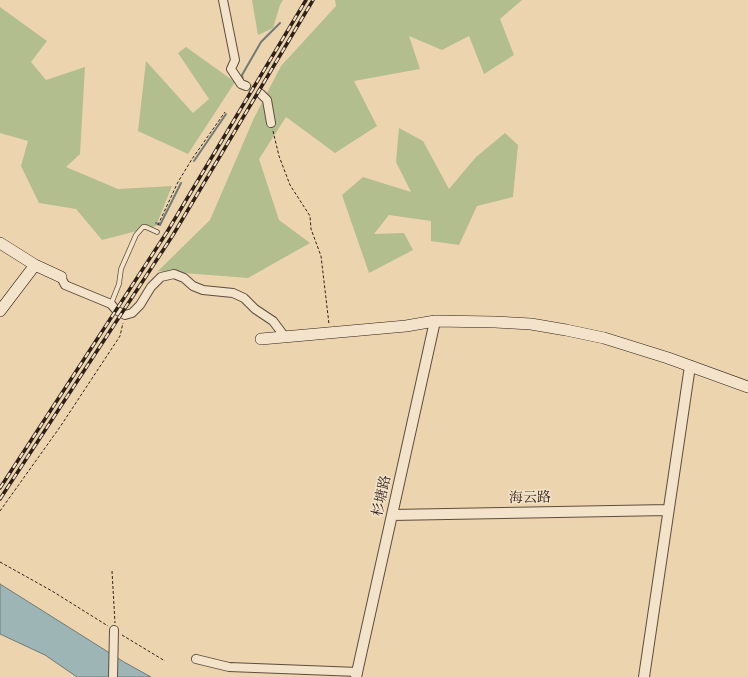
<!DOCTYPE html>
<meta charset="utf-8">
<style>
body{margin:0}
canvas{display:block;background:#ecd4ae}
</style>
<canvas width="748" height="677"></canvas>
<script>
const g = document.querySelector('canvas').getContext('2d');
g.lineJoin = 'round';
function fillPath(path, color) {
  g.fillStyle = color;
  g.fill(path, 'evenodd');
}
function toPath(rows) {
  const path = new Path2D();
  for (const r of rows) {
    path.moveTo(r[0], r[1]);
    for (let i = 2; i < r.length; i += 2) path.lineTo(r[i], r[i + 1]);
  }
  return path;
}
function trace(path, color, width, dash) {
  g.strokeStyle = color;
  g.lineWidth = width;
  g.lineCap = dash ? 'butt' : 'round';
  g.setLineDash(dash || []);
  g.stroke(path);
}
function drawText(font, color, halo, rows, align = 'center') {
  g.font = font + ' "EB Garamond","Noto Serif SC",serif';
  g.lineWidth = 3;
  g.setLineDash([]);
  g.textBaseline = 'middle';
  g.strokeStyle = halo;
  g.fillStyle = color;
  for (const [text, x, y, turn = 0] of rows) {
    g.save();
    g.translate(x, y);
    g.rotate((+turn || 0) * Math.PI / 180);
    g.textAlign = isNaN(turn) ? turn : align;
    if (halo) g.strokeText(text, 0, 0);
    g.fillText(text, 0, 0);
    g.restore();
  }
}
fillPath(toPath([
 [252,0,283,0,280,5,273,28,258,35],
 [335,0,522,0,500,19,514,55,484,74,469,36,442,50,409,36,420,69,354,81,377,126,335,153,286,117,259,159,279,220,310,243,248,278,158,271,210,220,254,118,281,66,336,6],
 [0,7,47,41,31,62,46,80,85,67,80,154,66,167,118,189,172,186,156,226,102,240,76,209,39,203,21,166,28,141,0,133],
 [186,47,235,82,188,154,138,131,146,61,193,113,209,99,178,53],
 [399,128,423,141,449,189,476,157,505,133,518,145,513,197,477,206,459,245,431,241,431,221,389,215,374,234,404,233,413,250,369,273,342,195,363,177,411,192,396,162]
]), '#b3be8e');
const water = toPath([
 [0,584,124,662,151,677,77,677,45,655,0,634,0,584]
]);
fillPath(water, '#9db6b5');
trace(water, '#717a76', 1);
trace(toPath([
 [243,81,242,75,261,42,280,23],
 [194,161,226,114],
 [156,223,160,225,181,183]
]), '#717a76', 2);
trace(toPath([
 [246,86,261,94]
]), '#c6b090', 8, [8, 4]);
const service = toPath([
 [111,304,119,284,121,269,136,235,143,227,146,227,157,232]
]);
const minor = toPath([
 [223,0,235,60,231,69,241,84,246,86],
 [261,94,267,100,271,123],
 [61,277,65,285,111,304,116,310,125,315,132,313,140,305,151,287,161,277,174,274,184,278,193,286,203,290,233,293,244,298,255,309,273,321,285,337],
 [196,659,229,667,358,672],
 [113,677,114,630]
]);
const tertiary = toPath([
 [392,515,668,510],
 [356,677,435,321],
 [644,677,690,366]
]);
const secondary = toPath([
 [0,243,35,265,61,277],
 [0,311,35,265],
 [261,339,406,326,435,321,495,322,531,324,566,330,604,338,668,358,748,387]
]);
trace(service, '#5e4d3d', 5.5);
trace(minor, '#5e4d3d', 10);
trace(tertiary, '#5e4d3d', 12);
trace(secondary, '#2f2017', 12);
trace(toPath([
 [273,131,279,156,290,185,310,216,311,229,321,256,329,324],
 [158,225,178,182,192,159,225,112],
 [0,511,60,427,120,336,123,323],
 [0,562,52,591,108,626],
 [112,571,115,623],
 [122,635,165,661]
]), '#2f2017', 1, [3, 2]);
trace(service, '#f3e3ca', 4);
trace(minor, '#f3e3ca', 8);
trace(tertiary, '#f3e3ca', 10);
trace(secondary, '#f3e3ca', 11);
const rail = toPath([
 [0,488,167,232,306,0],
 [0,499,173,235,313,0]
]);
trace(rail, '#2f2017', 3.5);
trace(rail, '#f3e3ca', 2, [6]);
drawText('14px', '#2f2017', '#f3e3ca', [
 ["杉塘路",382,496,-78],
 ["海云路",530,498,-1]
]);
</script>
